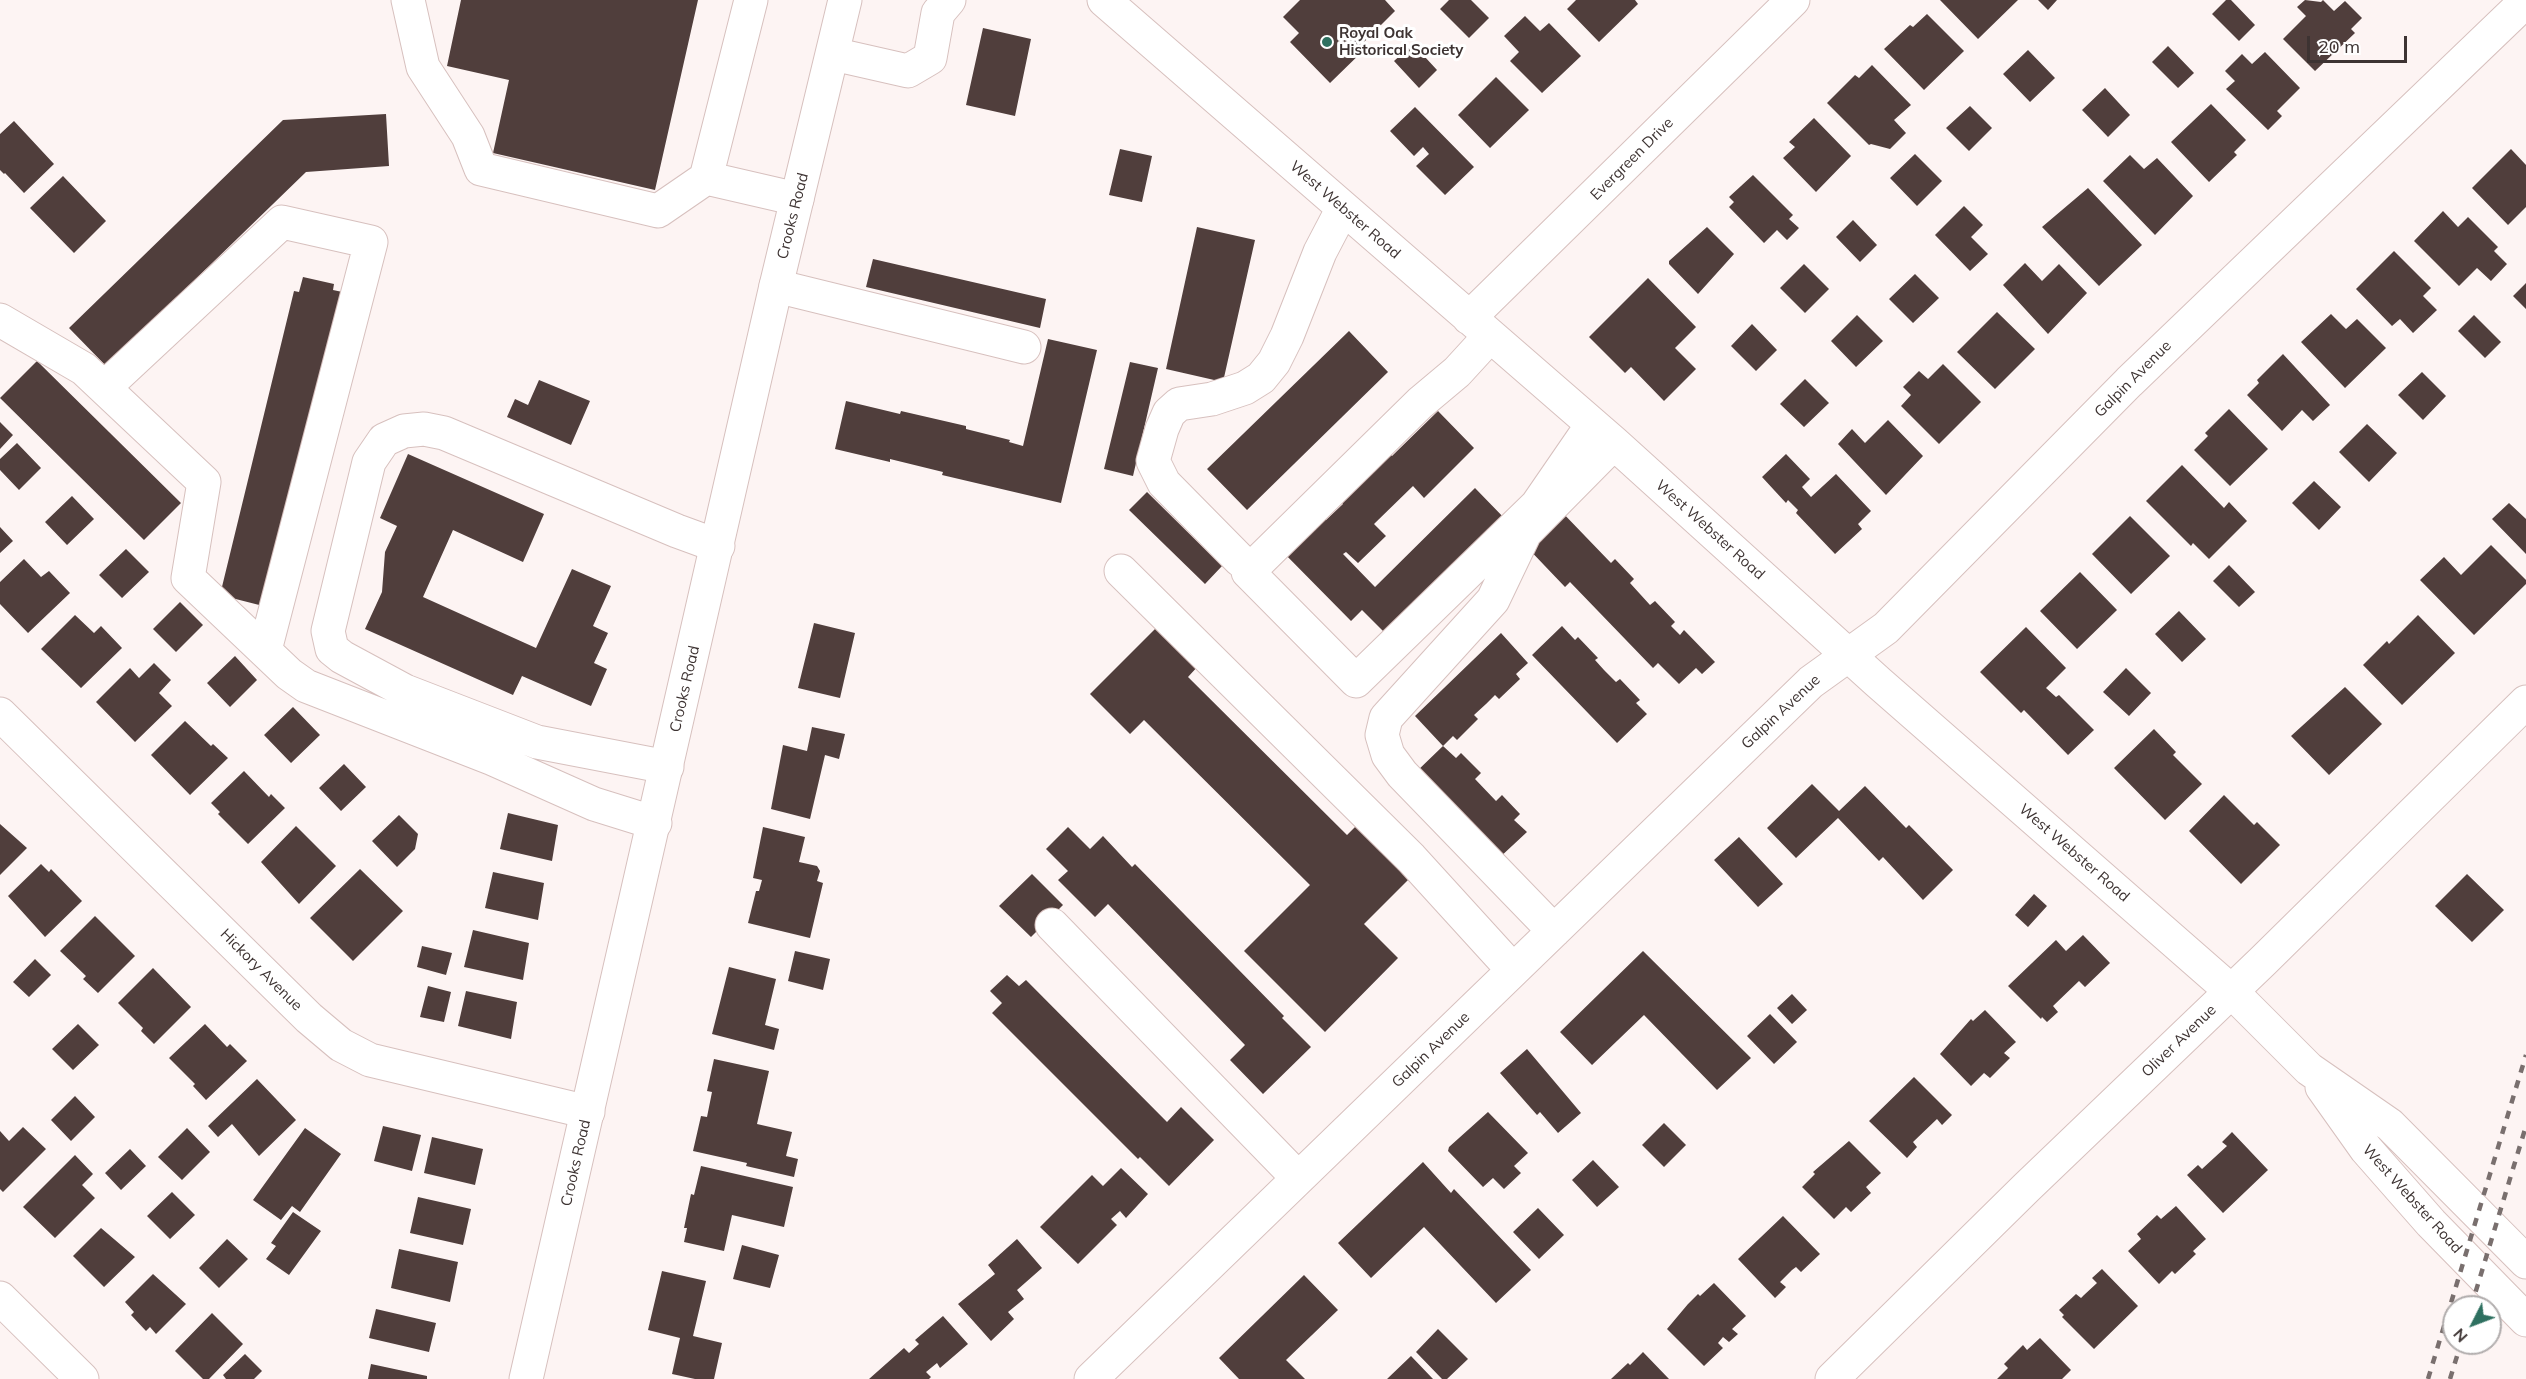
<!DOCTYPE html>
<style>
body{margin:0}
#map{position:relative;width:2526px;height:1379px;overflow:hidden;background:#fdf4f3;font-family:Mulish,sans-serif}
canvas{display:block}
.north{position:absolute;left:2442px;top:1295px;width:60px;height:60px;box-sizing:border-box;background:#fff;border:2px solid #b1adad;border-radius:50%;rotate:228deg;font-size:16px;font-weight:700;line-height:24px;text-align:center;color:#3d3332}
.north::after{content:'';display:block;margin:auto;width:21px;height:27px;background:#2e7060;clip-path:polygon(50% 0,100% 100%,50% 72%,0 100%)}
.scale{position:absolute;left:2307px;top:36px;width:100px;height:27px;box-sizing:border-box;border:3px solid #3d3332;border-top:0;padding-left:8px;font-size:18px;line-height:21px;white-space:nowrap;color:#3d3332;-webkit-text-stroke:4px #fff;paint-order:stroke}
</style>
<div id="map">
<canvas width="2526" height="1379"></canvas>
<div class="north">N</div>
<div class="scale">20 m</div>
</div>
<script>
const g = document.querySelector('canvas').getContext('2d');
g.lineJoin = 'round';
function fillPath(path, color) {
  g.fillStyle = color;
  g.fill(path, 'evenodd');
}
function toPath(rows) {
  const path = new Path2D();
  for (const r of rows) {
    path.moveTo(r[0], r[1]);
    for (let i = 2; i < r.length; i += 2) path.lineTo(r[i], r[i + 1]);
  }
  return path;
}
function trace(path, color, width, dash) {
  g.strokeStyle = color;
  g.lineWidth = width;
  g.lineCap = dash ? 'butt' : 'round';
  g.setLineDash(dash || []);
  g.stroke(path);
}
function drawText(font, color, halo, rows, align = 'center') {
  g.font = font + ' Mulish,sans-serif';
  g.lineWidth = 6;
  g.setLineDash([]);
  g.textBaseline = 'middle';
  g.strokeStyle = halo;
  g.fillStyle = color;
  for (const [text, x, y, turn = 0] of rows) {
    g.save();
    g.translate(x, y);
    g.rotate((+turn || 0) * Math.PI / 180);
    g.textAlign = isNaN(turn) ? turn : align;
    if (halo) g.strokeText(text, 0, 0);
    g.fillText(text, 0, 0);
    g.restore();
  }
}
fillPath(toPath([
 [461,0,698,0,655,190,493,153,509,80,447,66],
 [1300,0,1385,0,1395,11,1364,42,1368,46,1330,83,1290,42,1299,33,1283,17],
 [1449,0,1471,0,1489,18,1469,38,1440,9],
 [1576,0,1635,0,1638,4,1599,42,1567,9],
 [1940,0,2018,0,1978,39],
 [2038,0,2057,0,2048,10],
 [2226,0,2231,0,2255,25,2239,41,2212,14],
 [2305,0,2321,2,2323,0,2334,11,2345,1,2362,18,2351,29,2355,33,2315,71,2283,39,2306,16,2297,7],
 [1927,14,1964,51,1924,90,1884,49,1910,25,1913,27],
 [1525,16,1540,31,1549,23,1581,56,1542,93,1510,61,1519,52,1504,36],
 [983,28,1031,39,1015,116,966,105],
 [1413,44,1437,70,1419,88,1394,61],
 [2168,46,2194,73,2178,88,2152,62],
 [2028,50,2055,78,2030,102,2003,74],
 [2265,52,2300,88,2277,111,2282,116,2268,130,2226,89,2235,81,2225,71,2242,54,2252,64],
 [1872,65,1911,105,1894,120,1906,133,1890,149,1871,144,1869,145,1827,103,1855,75,1859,78],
 [1496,77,1529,110,1490,148,1458,115],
 [2105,88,2130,115,2108,137,2082,110],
 [2211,104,2246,140,2234,152,2237,155,2209,182,2171,142],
 [1970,106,1992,128,1969,151,1946,128],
 [1415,107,1474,167,1445,195,1416,166,1429,154,1423,147,1414,156,1390,131],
 [386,114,389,166,306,172,106,366,69,328,283,120],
 [1814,118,1851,156,1816,192,1783,158,1795,147,1789,142],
 [14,121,54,164,24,193,5,173,4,174,0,170,0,134],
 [1120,149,1152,156,1142,202,1109,195],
 [2511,149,2526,165,2526,207,2508,225,2472,188],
 [1915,154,1942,181,1917,206,1890,178],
 [2130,155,2144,169,2157,158,2193,196,2155,235,2103,181],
 [1753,175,1793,215,1789,219,1799,228,1787,240,1777,230,1764,243,1729,207,1734,202,1729,197],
 [63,176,106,221,74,253,30,208],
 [2088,188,2142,245,2099,286,2042,227],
 [1964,206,1983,225,1971,237,1988,254,1970,271,1935,235],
 [2443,211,2458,227,2468,217,2498,247,2494,251,2507,264,2491,281,2477,268,2459,286,2414,241],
 [1853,220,1877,245,1860,262,1836,237],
 [1197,227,1255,240,1223,382,1166,369],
 [1707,227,1734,254,1698,294,1669,264,1669,261],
 [2394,251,2431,288,2423,296,2437,310,2413,333,2400,319,2392,326,2356,289],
 [873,259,1046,299,1040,328,866,287],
 [2025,263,2042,281,2059,264,2087,293,2048,334,2003,285],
 [1804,264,1829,289,1805,313,1780,288],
 [1915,274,1939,298,1913,323,1889,299],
 [303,277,334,284,333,290,347,293,271,608,220,595,294,291,299,292],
 [1648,278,1696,327,1675,348,1696,369,1664,401,1631,367,1625,373,1589,337],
 [2526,283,2526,309,2513,296],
 [1997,312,2035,349,1995,389,1957,352],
 [2331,314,2346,329,2357,319,2386,348,2345,388,2301,342],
 [1857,315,1883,341,1856,367,1831,341],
 [2474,315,2501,342,2485,358,2458,331],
 [1752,324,1777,350,1756,371,1731,346],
 [1349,331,1388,372,1247,510,1207,469],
 [1048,339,1097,350,1061,503,942,475,943,472,890,459,890,462,835,449,846,401,900,414,901,411,966,426,966,429,1010,440,1009,442,1023,446],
 [2283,354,2330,405,2313,421,2302,410,2282,431,2247,395,2259,383,2257,380],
 [37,361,181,503,144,540,0,398],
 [1130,362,1158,368,1133,476,1104,469],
 [1943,364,1981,402,1939,444,1901,406,1911,395,1903,387,1919,371,1928,379],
 [2422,372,2446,396,2423,420,2398,395],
 [1805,379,1829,403,1804,427,1780,404],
 [539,380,590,401,571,445,507,417,515,399,528,405],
 [2229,409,2268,449,2230,486,2194,450,2208,436,2205,433],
 [1438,411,1474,448,1424,498,1413,486,1374,524,1386,536,1358,563,1346,552,1343,554,1375,587,1475,488,1508,522,1390,638,1362,610,1351,621,1278,547,1316,510,1326,520,1343,504,1333,493,1382,445,1392,456],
 [1888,420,1923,456,1886,495,1838,444,1852,429,1865,443],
 [0,422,13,435,0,449],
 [2367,424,2397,453,2369,482,2339,452],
 [17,443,41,468,19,490,0,470,0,459],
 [408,454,544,514,523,562,453,530,423,597,536,648,572,569,611,586,593,626,608,633,594,663,607,669,591,706,522,676,513,695,365,629,382,592,385,552,397,526,380,518],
 [1786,454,1810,479,1802,487,1811,497,1836,474,1871,511,1858,524,1862,529,1835,554,1796,513,1798,510,1788,500,1786,503,1762,477],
 [2182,465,2224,508,2229,502,2247,521,2209,559,2193,543,2191,546,2146,501],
 [2314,481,2341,507,2319,530,2292,503],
 [1147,492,1222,566,1205,584,1129,510],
 [72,496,94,519,67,545,45,522],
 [2509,503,2526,519,2526,554,2492,519],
 [1559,509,1611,563,1615,559,1634,579,1630,583,1650,605,1655,601,1675,622,1671,626,1680,635,1684,630,1715,662,1702,674,1696,668,1679,684,1658,663,1653,668,1570,582,1565,587,1523,543],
 [2130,516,2170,556,2131,594,2092,554],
 [0,527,13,541,0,553],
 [2491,545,2526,580,2526,584,2474,635,2420,580,2444,557,2461,575],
 [126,549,149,572,122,598,99,575],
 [24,559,41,577,49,571,70,593,28,633,0,604,0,582],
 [2229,565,2255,592,2239,607,2213,581],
 [2080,572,2117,610,2077,649,2040,611],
 [180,602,203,625,176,652,153,629],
 [2179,611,2206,639,2182,662,2155,634],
 [75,615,94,633,101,626,122,648,81,688,41,649],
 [2418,615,2455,653,2402,705,2363,665,2387,641,2389,644],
 [814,623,855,633,840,698,798,688],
 [1159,625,1199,665,1188,677,1347,835,1358,824,1411,877,1364,924,1398,958,1325,1032,1244,951,1310,885,1144,720,1130,734,1090,694],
 [1562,626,1575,640,1578,637,1598,658,1595,660,1604,670,1616,682,1620,679,1640,700,1636,703,1647,714,1617,743,1532,655],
 [2026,627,2066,668,2046,688,2056,697,2059,695,2094,730,2068,755,2024,710,2021,713,1980,672],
 [1501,633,1528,663,1516,674,1520,679,1499,699,1495,695,1486,704,1474,715,1478,719,1457,740,1453,736,1443,746,1415,716],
 [235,656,257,680,230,707,207,683],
 [154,663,171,680,159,693,172,706,135,742,96,702,130,668,139,678],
 [2126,668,2151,693,2129,716,2103,692],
 [2345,687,2382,724,2329,775,2291,736],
 [293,707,320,735,291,763,264,735],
 [185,721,211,746,213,744,228,758,190,795,151,755],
 [812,727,845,734,839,759,825,755,810,819,771,809,783,745,807,751],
 [2154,729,2176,752,2173,755,2202,784,2165,820,2114,768],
 [1443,746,1456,758,1461,753,1481,773,1475,779,1496,801,1502,795,1520,814,1514,820,1527,832,1498,859,1415,773],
 [344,764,366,787,341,811,319,788],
 [244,771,269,797,271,794,285,808,248,844,218,814,220,812,211,803],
 [1812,784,1839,811,1865,786,1906,828,1909,825,1953,870,1923,900,1883,857,1879,861,1838,818,1796,858,1767,828],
 [2224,795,2254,825,2257,822,2280,845,2241,884,2189,831],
 [508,813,558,825,552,861,500,849],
 [399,815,418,834,415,849,397,867,372,841],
 [0,824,27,848,0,875],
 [296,826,336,866,299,904,261,862],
 [763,827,805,837,799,862,817,866,820,871,817,881,823,883,810,938,748,923,756,891,759,891,762,880,753,878],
 [1068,827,1090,849,1103,836,1132,867,1135,864,1284,1016,1282,1018,1311,1047,1263,1094,1230,1060,1245,1045,1108,904,1095,917,1058,880,1068,871,1046,849],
 [1739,837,1783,884,1758,907,1714,860],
 [41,864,49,872,51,869,82,901,45,937,8,896],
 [360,869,403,911,353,961,310,918],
 [493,872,544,883,538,920,485,908],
 [1032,874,1063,905,1031,937,999,906],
 [2467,874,2504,910,2472,942,2435,906],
 [2034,894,2047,906,2028,927,2015,915],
 [95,916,135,956,98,993,83,979,86,976,60,951],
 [473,930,529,943,523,980,464,967],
 [2083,935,2110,963,2085,987,2079,981,2053,1006,2058,1012,2047,1022,2042,1017,2041,1019,2008,986,2056,940,2066,951],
 [422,946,452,953,446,975,417,967],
 [795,951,830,959,823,990,788,981],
 [1643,951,1751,1058,1717,1090,1644,1015,1592,1065,1560,1032],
 [35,959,51,975,29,997,13,982],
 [729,967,776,979,765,1025,779,1029,774,1050,712,1034],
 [153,968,191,1007,154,1044,141,1031,143,1028,118,1003],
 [1007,975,1019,986,1026,980,1167,1122,1181,1107,1214,1140,1169,1186,1140,1157,1138,1159,992,1013,1002,1003,990,991],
 [428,986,451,992,444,1022,420,1017],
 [466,991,517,1002,511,1039,458,1026],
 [1792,994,1807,1010,1792,1024,1777,1008],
 [1985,1010,2016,1042,2004,1053,2010,1058,1990,1078,1984,1073,1971,1086,1940,1054,1971,1019,1973,1021],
 [1770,1014,1797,1042,1774,1064,1747,1036],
 [78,1024,99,1045,73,1070,52,1049],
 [205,1024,227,1047,230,1044,247,1061,206,1100,193,1086,195,1084,169,1058],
 [1527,1049,1581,1113,1558,1133,1540,1112,1537,1115,1500,1073],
 [714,1059,769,1071,757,1124,792,1132,786,1156,798,1159,794,1177,746,1166,747,1163,693,1151,701,1116,707,1117,712,1092,707,1091],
 [1914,1077,1952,1115,1942,1125,1937,1119,1913,1142,1917,1147,1907,1158,1869,1121],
 [257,1079,296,1120,259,1156,232,1124,218,1137,208,1126],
 [75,1096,95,1117,71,1141,51,1120],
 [1488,1112,1528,1153,1514,1166,1521,1173,1504,1189,1493,1178,1483,1187,1448,1151,1449,1147],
 [1664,1123,1686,1145,1664,1167,1642,1145],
 [383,1126,421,1135,412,1171,374,1161],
 [23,1127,46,1149,3,1192,0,1189,0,1131,9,1141],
 [187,1128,210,1152,182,1180,158,1157],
 [305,1128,341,1154,300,1212,292,1206,281,1220,253,1200],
 [2232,1132,2268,1170,2223,1213,2187,1175,2198,1165,2202,1169,2227,1146,2222,1142],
 [432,1137,483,1149,475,1185,424,1173],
 [1849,1141,1881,1173,1866,1187,1871,1193,1851,1212,1846,1207,1834,1219,1802,1187,1815,1174,1813,1172],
 [130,1149,146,1166,121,1190,105,1173],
 [75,1155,93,1174,82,1185,95,1198,55,1238,23,1207],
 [1593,1160,1619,1187,1597,1207,1572,1180],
 [1423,1162,1451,1193,1454,1189,1531,1270,1496,1303,1424,1227,1371,1278,1338,1243],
 [701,1166,793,1187,784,1227,732,1215,724,1251,684,1242,687,1228,684,1228,691,1194,694,1195],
 [1121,1168,1148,1194,1126,1218,1120,1211,1111,1219,1117,1225,1078,1264,1040,1227,1092,1175,1103,1186],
 [172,1192,195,1215,170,1239,147,1216],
 [418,1197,471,1209,463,1245,410,1233],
 [2176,1206,2206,1239,2193,1251,2196,1254,2175,1274,2172,1271,2159,1284,2128,1251,2141,1239,2137,1234,2157,1215,2161,1219],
 [1538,1208,1564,1235,1539,1259,1513,1232],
 [293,1212,321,1231,289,1275,266,1259,276,1246,271,1243],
 [1783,1216,1820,1254,1801,1272,1796,1267,1792,1270,1780,1282,1786,1287,1775,1298,1738,1259],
 [101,1228,135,1257,104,1287,73,1256],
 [227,1239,248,1259,219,1288,199,1268],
 [1017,1239,1042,1268,1017,1290,1024,1299,1008,1312,1014,1319,991,1341,958,1304,995,1274,988,1265],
 [742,1245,779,1255,770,1288,733,1279],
 [399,1249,458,1262,450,1302,391,1288],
 [2102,1269,2138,1306,2094,1349,2062,1317,2064,1315,2059,1310,2076,1294,2081,1298,2084,1295,2097,1283,2092,1278],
 [662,1271,706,1281,693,1336,722,1343,714,1379,695,1379,672,1374,680,1338,648,1330],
 [153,1274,186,1304,156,1334,150,1327,146,1331,131,1315,134,1312,125,1302],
 [1304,1275,1338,1310,1286,1360,1305,1379,1239,1379,1219,1358],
 [1714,1283,1746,1316,1732,1329,1738,1334,1729,1342,1723,1337,1718,1343,1723,1348,1704,1366,1667,1329,1688,1304,1698,1294,1700,1296],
 [376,1309,436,1323,429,1352,369,1338],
 [212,1313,243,1344,209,1379,203,1379,175,1351],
 [943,1316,968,1344,940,1368,937,1363,926,1372,931,1377,929,1379,869,1379,904,1348,909,1353,919,1344,915,1340],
 [1438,1329,1468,1359,1447,1379,1442,1379,1416,1352],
 [2040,1338,2071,1370,2062,1379,1997,1379,2008,1368,2004,1364,2023,1345,2027,1350],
 [1643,1352,1669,1379,1611,1379,1628,1363,1630,1365],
 [245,1354,262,1371,254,1379,226,1379,223,1375],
 [1411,1356,1433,1379,1387,1379],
 [371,1364,427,1376,427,1379,368,1379]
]), '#503e3c');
const minor = toPath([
 [408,0,423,67,468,136,481,169,658,211,706,178],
 [751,0,706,178,797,199],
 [1104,0,1614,443,1878,682,2231,991,2309,1069,2390,1125,2526,1262],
 [833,54,908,71,930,58,938,13,949,0],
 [776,286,1024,347],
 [1469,318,1793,0],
 [0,320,84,369,204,482,188,578,289,674,306,686,493,759,594,804,655,823],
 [1490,336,1457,372,1420,403,1248,572,1356,681,1537,505,1592,425],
 [105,387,282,222,371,242,265,650],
 [1240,560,1164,483,1153,461,1162,429,1169,413,1179,404,1212,399,1245,388,1261,378,1274,362,1287,336,1320,252,1343,208],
 [1121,571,1411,858,1513,970],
 [0,714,309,1018,341,1045,370,1060,588,1112],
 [667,767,537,742,405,691,342,657,332,649,328,631,369,462,384,440,404,431,424,429,444,433,677,531,718,546],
 [1052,925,1298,1178],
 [1554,931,1402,774,1388,755,1382,735,1386,718,1493,600,1525,533,1614,443],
 [2322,1087,2366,1149,2431,1223,2526,1320],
 [0,1298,82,1379],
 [1091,1379,1811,682,1886,628,2129,382,2526,1],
 [1832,1379,2026,1188,2263,961,2526,702]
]);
const major = toPath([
 [526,1379,776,286,845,0]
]);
trace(minor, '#d7c0be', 35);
trace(major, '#d7c0be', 35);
trace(minor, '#fff', 33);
trace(major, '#fff', 33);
trace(toPath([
 [2471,1307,2526,1126],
 [2428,1379,2526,1055],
 [2450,1379,2461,1343]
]), '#796f6e', 4.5, [8, 8]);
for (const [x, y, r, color] of [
 [1327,42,6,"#2e7060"]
]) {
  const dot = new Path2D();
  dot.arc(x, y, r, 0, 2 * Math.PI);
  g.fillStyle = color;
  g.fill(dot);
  trace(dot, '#fff', 2);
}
drawText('bold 15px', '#3d3332', '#fff', [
 ["Royal Oak",1339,33],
 ["Historical Society",1339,50]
], 'left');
drawText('15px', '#3d3332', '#fff', [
 ["Evergreen Drive",1632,159,-45],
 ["West Webster Road",1345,210,41],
 ["Crooks Road",793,216,-76],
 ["Galpin Avenue",2133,379,-45],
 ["West Webster Road",1710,530,42],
 ["Crooks Road",685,689,-77],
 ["Galpin Avenue",1781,712,-43],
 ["West Webster Road",2074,853,41],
 ["Hickory Avenue",261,970,45],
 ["Oliver Avenue",2179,1041,-44],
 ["Galpin Avenue",1431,1050,-44],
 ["Crooks Road",576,1163,-77],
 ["West Webster Road",2412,1199,48]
]);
</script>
